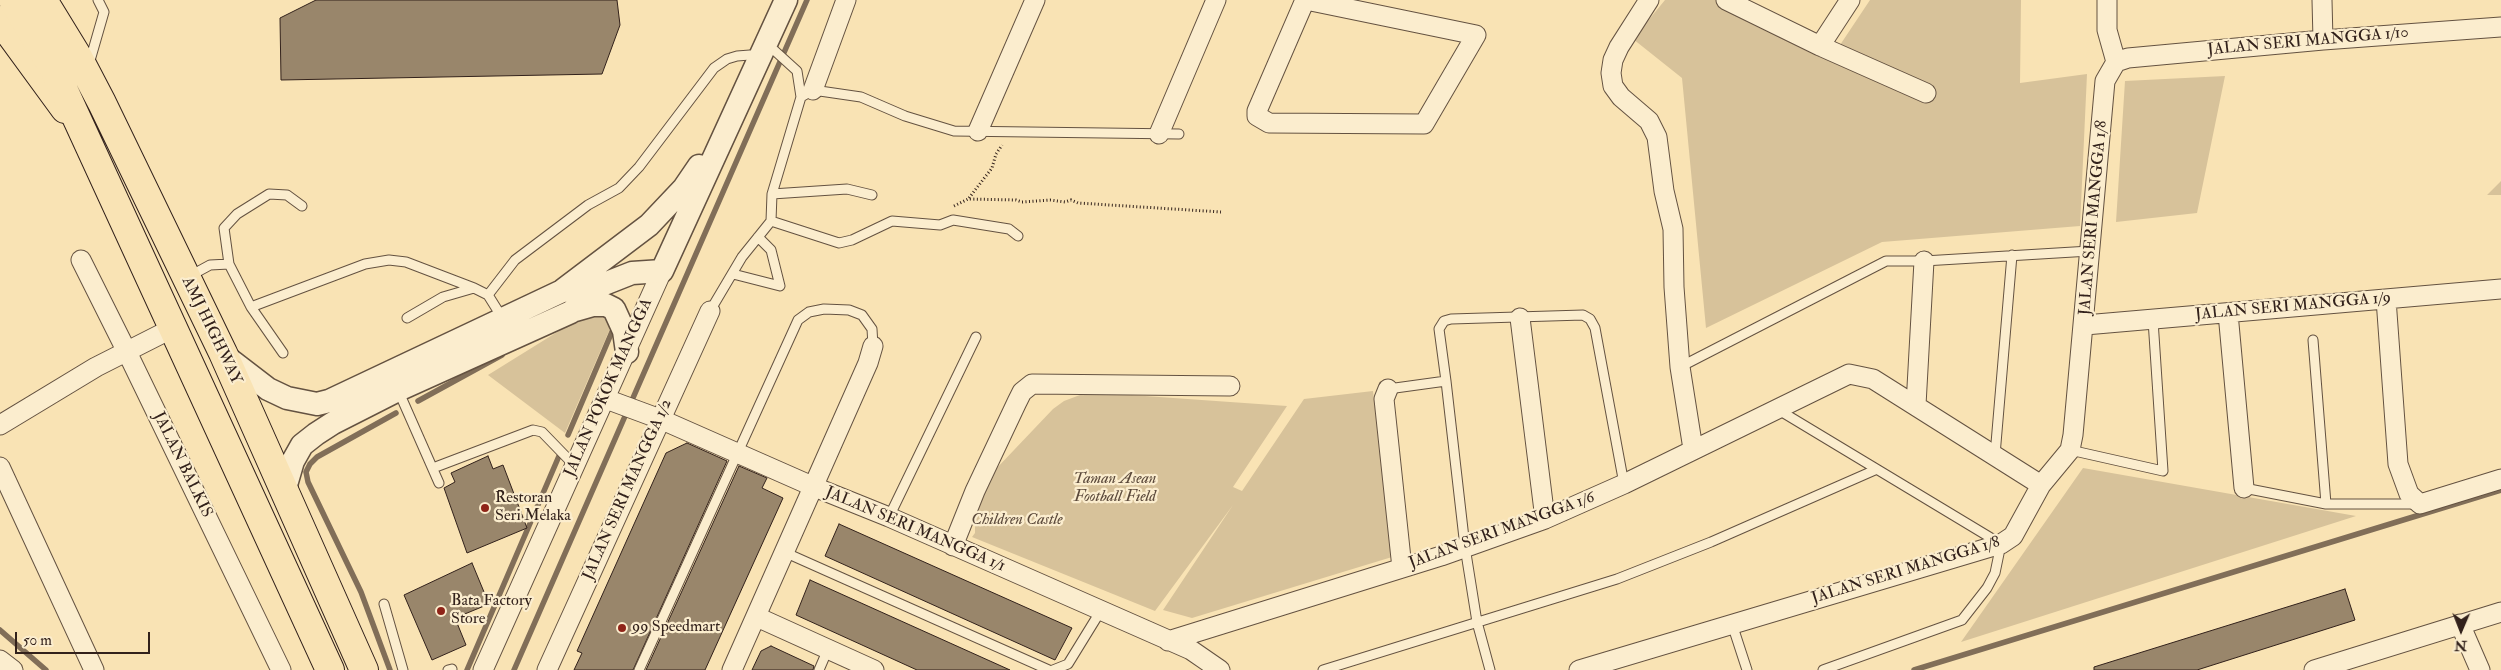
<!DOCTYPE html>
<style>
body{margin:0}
#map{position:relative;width:2501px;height:670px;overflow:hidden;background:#f9e3b4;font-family:"IM FELL Double Pica",serif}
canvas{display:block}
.north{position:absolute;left:2436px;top:605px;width:50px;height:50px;-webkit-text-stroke:4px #fbedce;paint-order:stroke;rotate:181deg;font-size:14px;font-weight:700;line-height:20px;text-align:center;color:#32211b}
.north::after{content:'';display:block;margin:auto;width:18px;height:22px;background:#32211b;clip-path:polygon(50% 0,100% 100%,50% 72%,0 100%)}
.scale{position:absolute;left:15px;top:632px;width:135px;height:22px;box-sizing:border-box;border:2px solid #32211b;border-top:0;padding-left:6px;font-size:15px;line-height:18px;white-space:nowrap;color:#32211b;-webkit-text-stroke:4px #fbedce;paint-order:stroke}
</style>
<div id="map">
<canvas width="2501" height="670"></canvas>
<div class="north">N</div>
<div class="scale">50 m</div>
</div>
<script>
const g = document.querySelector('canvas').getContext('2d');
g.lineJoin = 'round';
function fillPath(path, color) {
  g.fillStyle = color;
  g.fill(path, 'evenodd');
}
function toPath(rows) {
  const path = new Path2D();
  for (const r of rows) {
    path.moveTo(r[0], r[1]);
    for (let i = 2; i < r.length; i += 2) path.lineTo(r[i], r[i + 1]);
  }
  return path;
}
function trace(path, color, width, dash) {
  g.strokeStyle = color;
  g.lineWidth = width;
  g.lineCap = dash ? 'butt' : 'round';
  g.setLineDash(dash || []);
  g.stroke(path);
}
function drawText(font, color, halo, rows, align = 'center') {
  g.font = font + ' "IM FELL Double Pica",serif';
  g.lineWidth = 4.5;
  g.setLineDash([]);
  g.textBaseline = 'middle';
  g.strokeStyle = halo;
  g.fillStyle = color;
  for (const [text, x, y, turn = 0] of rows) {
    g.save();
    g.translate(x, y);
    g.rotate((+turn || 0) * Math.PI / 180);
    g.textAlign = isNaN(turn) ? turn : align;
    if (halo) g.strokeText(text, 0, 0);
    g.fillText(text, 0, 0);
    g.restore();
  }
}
fillPath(toPath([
 [1665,0,1730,0,1840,45,1870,0,2021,0,2020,83,2087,74,2080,226,1882,242,1706,328,1682,78,1633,39],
 [2225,76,2197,213,2116,222,2125,81],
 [2501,181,2501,195,2487,195],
 [596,314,605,317,609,323,609,331,565,433,488,375,583,316],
 [1373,391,1392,557,1192,618,1163,610,1233,505,1155,611,972,537,975,533,975,491,1053,409,1064,401,1088,392,1287,406,1233,487,1242,491,1304,399],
 [2083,468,2356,516,1961,642]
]), '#d7c29a');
trace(toPath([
 [418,401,502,355],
 [568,435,614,327],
 [0,630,46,670],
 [390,670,361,592,308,482,306,472,310,464,317,457,396,413],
 [467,670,559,456],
 [514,670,807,0],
 [1914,670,2501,490]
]), '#816e58', 5.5);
const building = toPath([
 [316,0,617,0,620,25,602,74,281,80,280,18,316,0],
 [687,443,727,461,633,670,574,670,582,653,577,651,666,453,687,443],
 [488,456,493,469,503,465,527,528,467,553,444,488,455,482,451,473,488,456],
 [739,466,767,478,762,488,783,498,705,670,646,670,739,466],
 [839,524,1072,628,1055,660,825,556,839,524],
 [472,563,489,604,455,618,466,645,432,660,404,595,472,563],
 [810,580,1010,670,917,670,796,615,810,580],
 [2345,589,2355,620,2197,670,2094,670,2094,667,2345,589],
 [771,646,814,666,813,670,752,670,761,651,771,646]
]);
fillPath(building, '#99866b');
trace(building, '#32211b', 1);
const service = toPath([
 [89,64,104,12,98,0],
 [801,97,813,90,861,97,905,116,954,131,1179,134],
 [772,194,847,189,872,195],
 [771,221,839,243,852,240,892,221,940,225,953,220,1009,229,1018,236],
 [733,274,780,286,771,250,758,237],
 [188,277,210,265,229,264],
 [488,295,515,260,588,205,619,188,639,167,714,68,727,59,737,56,750,55,758,58],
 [251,307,365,264,389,260,406,262,474,288,488,295,503,319],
 [710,311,742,257,771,221,772,194,801,97,797,71,775,51,765,46],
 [407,318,443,297,474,288],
 [2313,340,2326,504],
 [283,353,251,307,229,264,224,228,237,214,269,194,287,195,302,206],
 [1680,367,1886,261,1924,261,2090,251],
 [1446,381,1465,547,1477,622,1490,670],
 [1388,389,1446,381,1439,329,1444,321,1451,319,1583,315,1590,319,1595,328,1624,484],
 [398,390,439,483],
 [1777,409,2001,544,1995,573,1987,588,1962,620,1823,670],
 [2070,450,2163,471,2153,320],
 [1995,455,2012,255],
 [433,468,533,430,542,432,574,465],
 [2244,488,2326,504,2418,504],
 [889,517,976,337],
 [784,552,1049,670],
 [384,604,403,670],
 [1732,624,1747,670],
 [448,670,452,669],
 [639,670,798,320,809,312,824,309,849,310,862,315,872,329,873,346],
 [819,670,828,649],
 [1053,670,1068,664,1100,612],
 [1323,670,1617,579,1711,542,1875,470]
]);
const minor = toPath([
 [1305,0,1257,111,1257,116,1269,123,1424,124,1476,35,1306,0],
 [1649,0,1619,47,1613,60,1611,73,1613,86,1621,97,1649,121,1657,137,1664,191,1673,229,1674,287,1680,367,1693,449],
 [1726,0,1820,46,1926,93],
 [2322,0,2323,40],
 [1820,46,1850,0],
 [2116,62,2128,58,2323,40,2501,27],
 [813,90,846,0],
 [978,131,1035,0],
 [1159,134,1216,0],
 [81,260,127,352,281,670],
 [2386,299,2398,464,2409,494,2420,504,2501,479],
 [2228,313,2244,488],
 [1520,318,1545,519],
 [2085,325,2501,289],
 [1388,389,1384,399,1402,568],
 [606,399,660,419,812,486,889,517,1191,650,1220,670],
 [1916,405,1924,261],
 [0,425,96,367,173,328],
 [0,467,94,670],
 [953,546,975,491,1017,402,1022,392,1032,384,1230,386],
 [757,617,874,670],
 [2460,624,2480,670],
 [1168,641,1441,556,1545,519,1624,484,1849,374,1873,379,2041,485],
 [0,660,13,670],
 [483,670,662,271],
 [547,670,710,311],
 [732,670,868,363,873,346],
 [1579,670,2001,544,2013,536,2041,485,2070,450,2073,435,2105,81,2116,62,2107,30,2107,0],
 [2314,670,2501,612]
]);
const tertiary = toPath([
 [563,290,649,225,684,188,699,166],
 [572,311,593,305,606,305,614,309,624,331,627,352],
 [225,356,268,389,287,398,317,404,329,401,560,292,578,287,589,290,632,273,662,271,786,0],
 [288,499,286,485,293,461,302,445,316,434,333,423,398,390,571,312,587,301,589,290]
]);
const primary = toPath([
 [0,20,65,109]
]);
const trunk = toPath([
 [13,0,55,71,330,670],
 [43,0,78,57,102,103,223,353,364,670]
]);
trace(service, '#645241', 11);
trace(minor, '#645241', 21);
trace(tertiary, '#645241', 25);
trace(primary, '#32211b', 30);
trace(trunk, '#32211b', 30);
trace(toPath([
 [969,198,992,168,996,154,1002,145],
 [954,206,968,199,1016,200,1022,202,1050,200,1065,202,1071,200,1078,203,1221,212]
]), '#32211b', 3, [1, 2.5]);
trace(service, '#fbedce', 9);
trace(minor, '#fbedce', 19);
trace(tertiary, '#fbedce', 22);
trace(primary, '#f9e3b4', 28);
trace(trunk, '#f9e3b4', 28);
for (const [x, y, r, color] of [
 [485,508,5,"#8f2418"],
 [441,611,5,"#8f2418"],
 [622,628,5,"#8f2418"]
]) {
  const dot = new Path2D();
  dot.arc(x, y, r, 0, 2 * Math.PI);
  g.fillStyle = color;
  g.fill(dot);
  trace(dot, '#fbedce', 2);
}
drawText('16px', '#32211b', '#fbedce', [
 ["JALAN SERI MANGGA 1/10",2308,42,-5],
 ["JALAN SERI MANGGA 1/8",2094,218,-85],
 ["JALAN SERI MANGGA 1/9",2293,307,-5],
 ["AMJ HIGHWAY",211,331,64],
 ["JALAN POKOK MANGGA",609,388,-66],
 ["JALAN BALKIS",182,465,64],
 ["JALAN SERI MANGGA 1/2",628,490,-66],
 ["JALAN SERI MANGGA 1/1",915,530,23],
 ["JALAN SERI MANGGA 1/6",1502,531,-20],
 ["JALAN SERI MANGGA 1/8",1906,571,-17]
]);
drawText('italic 16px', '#5b493b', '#fbedce', [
 ["Taman Asean",1115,480],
 ["Football Field",1115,498],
 ["Children Castle",1017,521]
]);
drawText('16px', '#32211b', '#fbedce', [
 ["Restoran",495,499],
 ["Seri Melaka",495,517],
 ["Bata Factory",451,602],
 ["Store",451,620],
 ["99 Speedmart",632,628]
], 'left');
</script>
